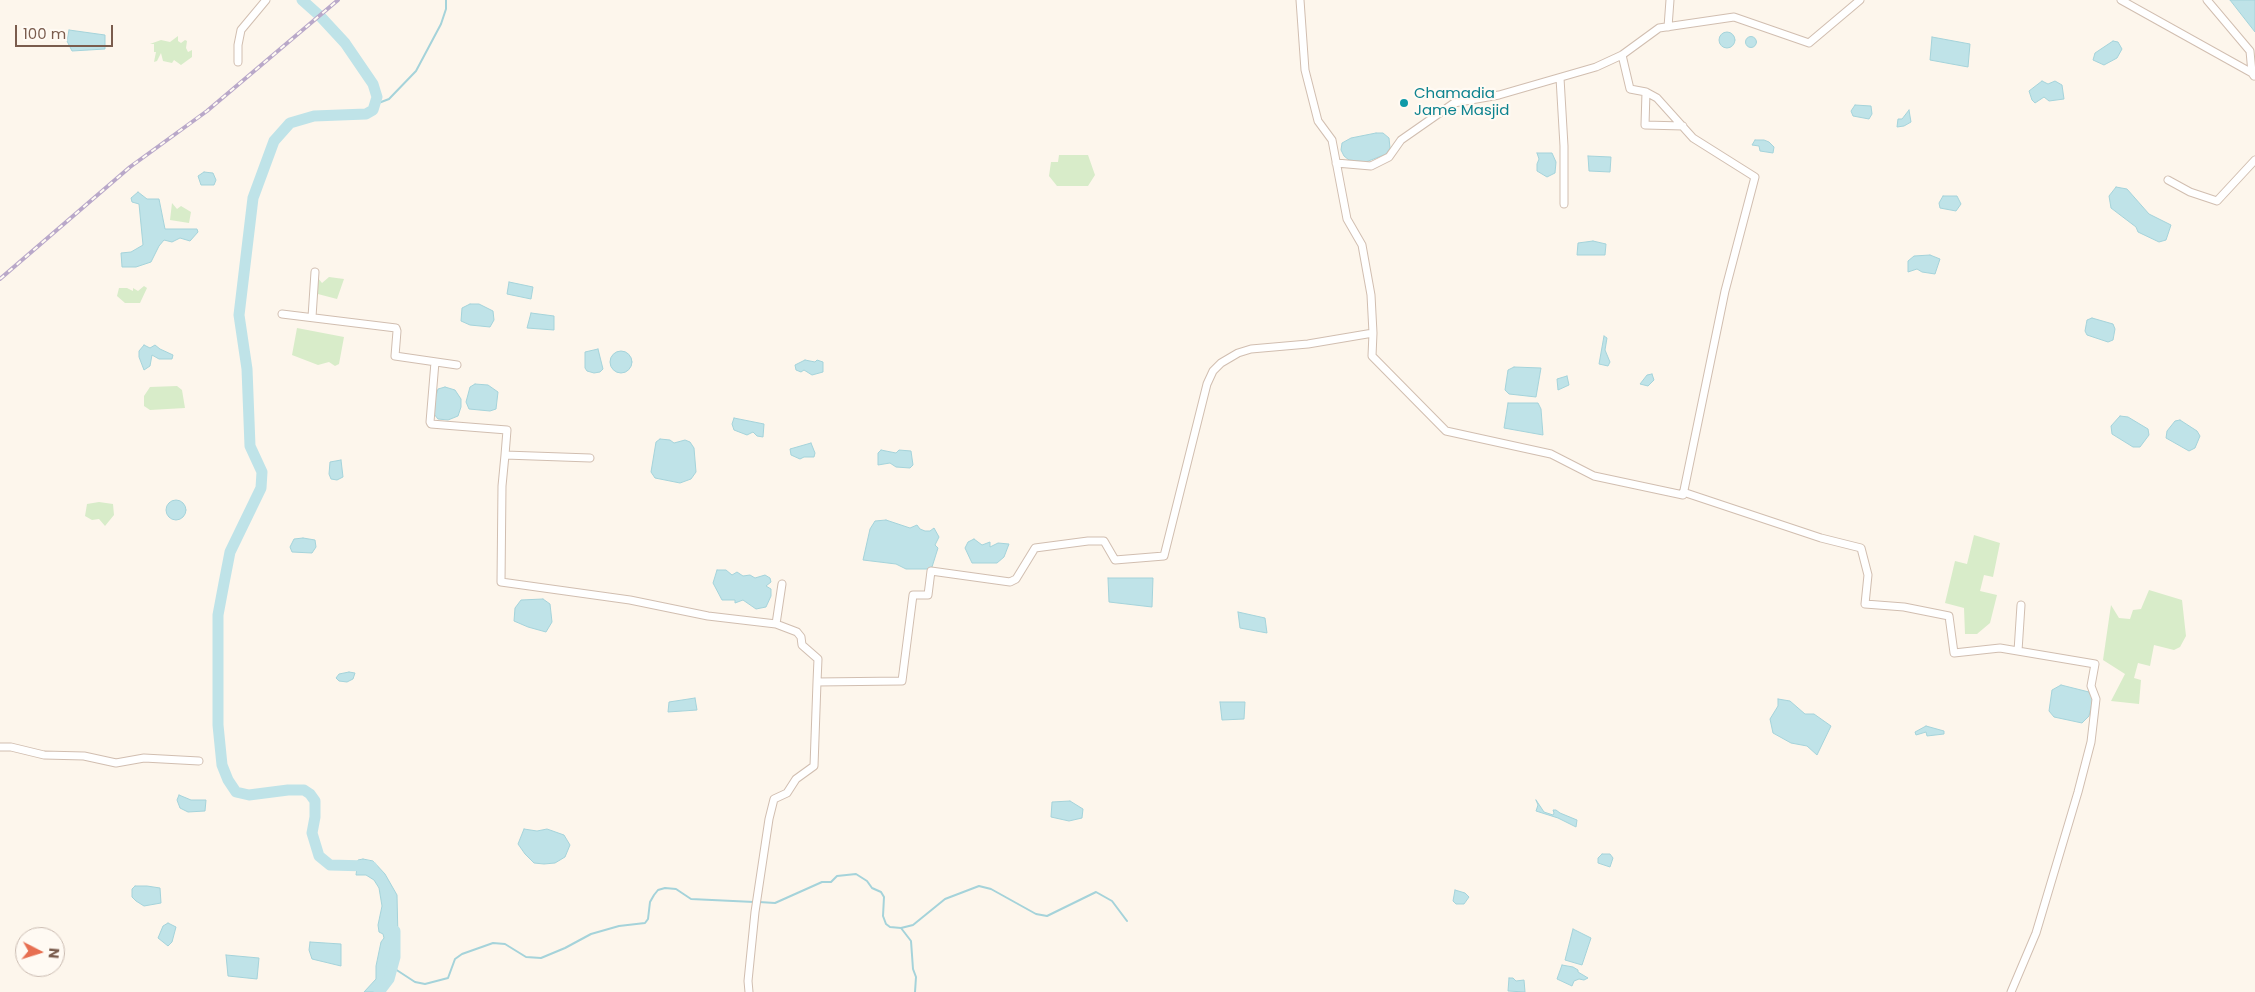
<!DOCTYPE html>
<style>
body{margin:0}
#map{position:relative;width:2255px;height:992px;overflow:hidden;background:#fdf6ec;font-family:Poppins,sans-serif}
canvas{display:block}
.north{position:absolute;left:15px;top:927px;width:50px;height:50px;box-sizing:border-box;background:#fffaf3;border:1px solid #cabbb1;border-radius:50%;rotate:95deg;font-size:14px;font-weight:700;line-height:20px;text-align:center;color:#7a5c4d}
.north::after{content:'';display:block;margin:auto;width:18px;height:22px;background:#e76f51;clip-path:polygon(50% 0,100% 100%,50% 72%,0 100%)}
.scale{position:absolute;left:15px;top:25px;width:98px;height:22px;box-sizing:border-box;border:2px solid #7a5c4d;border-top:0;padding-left:6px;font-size:15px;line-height:18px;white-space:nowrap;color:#7a5c4d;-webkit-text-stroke:4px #fffaf3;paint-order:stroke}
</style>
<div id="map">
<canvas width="2255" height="992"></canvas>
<div class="north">N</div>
<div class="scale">100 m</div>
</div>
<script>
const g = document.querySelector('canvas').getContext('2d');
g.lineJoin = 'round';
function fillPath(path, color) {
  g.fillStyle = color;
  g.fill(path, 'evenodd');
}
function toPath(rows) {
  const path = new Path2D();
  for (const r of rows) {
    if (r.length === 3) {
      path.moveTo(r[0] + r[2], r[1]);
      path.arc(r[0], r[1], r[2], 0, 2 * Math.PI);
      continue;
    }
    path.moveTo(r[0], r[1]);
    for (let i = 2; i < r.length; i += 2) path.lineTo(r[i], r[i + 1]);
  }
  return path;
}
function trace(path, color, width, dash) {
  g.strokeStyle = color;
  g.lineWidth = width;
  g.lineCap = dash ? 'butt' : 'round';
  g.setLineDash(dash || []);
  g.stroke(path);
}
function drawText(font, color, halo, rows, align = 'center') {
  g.font = font + ' Poppins,sans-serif';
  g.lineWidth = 4.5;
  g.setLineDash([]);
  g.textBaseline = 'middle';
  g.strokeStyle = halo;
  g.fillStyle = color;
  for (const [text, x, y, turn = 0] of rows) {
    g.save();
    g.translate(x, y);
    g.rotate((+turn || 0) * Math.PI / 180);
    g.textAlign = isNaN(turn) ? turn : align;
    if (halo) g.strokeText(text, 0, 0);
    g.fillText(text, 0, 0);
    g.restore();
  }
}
fillPath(toPath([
 [178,36,178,41,181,43,185,40,187,41,186,48,188,52,192,50,192,57,181,65,174,60,172,63,163,61,161,53,157,61,154,62,156,52,154,52,154,44,150,44,161,40,170,42],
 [1059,155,1088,155,1095,175,1088,186,1057,186,1049,176,1051,162,1058,162],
 [172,203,177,209,181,206,191,212,189,223,170,220],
 [329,277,344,279,337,299,314,293,318,278,322,283],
 [144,286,147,288,140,303,125,303,117,296,119,288,127,288,133,291,133,288,138,291],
 [297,328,344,337,339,364,335,366,329,362,318,365,292,355],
 [177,386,182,390,185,408,150,410,144,406,144,396,150,387],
 [99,502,113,504,114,515,105,526,99,519,92,520,85,516,87,504],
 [1974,535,2000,543,1993,577,1984,575,1980,591,1997,595,1990,623,1977,634,1965,634,1964,608,1945,603,1955,561,1967,564],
 [2149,590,2182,600,2186,636,2180,647,2174,650,2154,645,2150,666,2138,663,2134,678,2141,680,2139,704,2111,701,2125,674,2103,660,2111,605,2119,618,2130,619,2133,610,2141,609]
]), '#d8ecc9');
const water = toPath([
 [2230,0,2255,0,2255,32,2230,0],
 [69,30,105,35,105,49,72,51,67,41,69,30],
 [1727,40,8],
 [1751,42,5.5],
 [1932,37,1970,44,1968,67,1930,60,1932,37],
 [2113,41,2118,42,2122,49,2117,58,2104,65,2093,60,2095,53,2113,41],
 [2042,81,2048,84,2055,81,2062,85,2064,99,2049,101,2044,97,2035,103,2032,100,2029,91,2042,81],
 [1855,105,1871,106,1872,114,1869,119,1853,116,1851,111,1855,105],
 [1909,110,1911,122,1904,126,1897,127,1898,119,1902,119,1909,110],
 [1376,133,1383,133,1389,138,1390,148,1386,154,1366,162,1349,160,1344,156,1341,150,1342,143,1351,138,1376,133],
 [1755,140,1764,140,1769,142,1774,147,1773,153,1760,151,1759,146,1752,145,1755,140],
 [1537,153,1552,153,1556,162,1555,173,1547,177,1537,171,1537,164,1539,159,1537,153],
 [1588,156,1611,157,1610,172,1589,171,1588,156],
 [204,172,213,173,216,180,214,185,201,185,198,176,204,172],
 [2116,187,2127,189,2149,214,2171,225,2166,240,2159,242,2138,232,2136,227,2111,208,2109,196,2116,187],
 [138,192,147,199,159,199,165,229,197,229,198,232,190,241,180,238,172,242,164,240,159,246,151,262,136,267,122,267,121,253,131,252,143,245,139,204,132,202,131,198,138,192],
 [1943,196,1957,196,1961,204,1956,211,1940,208,1939,203,1943,196],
 [1593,241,1606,244,1605,255,1577,255,1578,243,1593,241],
 [1930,255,1940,259,1935,274,1922,272,1917,269,1908,272,1908,261,1914,256,1930,255],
 [509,282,533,287,531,299,507,294,509,282],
 [470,304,479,304,493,311,494,320,490,327,470,325,461,321,462,308,470,304],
 [531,313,554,316,554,330,527,328,531,313],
 [2092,318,2113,324,2115,329,2113,340,2108,342,2087,335,2085,331,2087,320,2092,318],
 [1604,336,1607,338,1605,350,1610,362,1608,366,1599,364,1604,336],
 [144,345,150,348,155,345,160,349,173,355,172,359,159,359,152,355,150,366,144,370,139,357,139,351,144,345],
 [598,349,603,369,600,372,594,373,587,371,585,368,585,352,598,349],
 [621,362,11],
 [805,360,815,362,817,360,823,362,823,372,812,375,804,370,801,372,796,370,795,365,805,360],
 [1514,367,1541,368,1536,397,1509,394,1505,390,1508,370,1514,367],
 [1652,374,1654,380,1648,386,1640,384,1647,375,1652,374],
 [1567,376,1569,385,1558,390,1557,379,1567,376],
 [475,384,488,385,498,392,496,409,490,411,469,409,466,402,470,387,475,384],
 [445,387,455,390,461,399,461,407,458,416,448,420,438,419,434,414,435,399,438,389,445,387],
 [1508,403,1538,403,1541,409,1543,435,1504,428,1508,403],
 [2120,416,2128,417,2148,429,2149,435,2140,447,2133,447,2112,434,2111,426,2120,416],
 [734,418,764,424,763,437,757,436,753,432,747,435,734,430,732,424,734,418],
 [2180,420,2197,431,2200,436,2195,448,2189,451,2166,438,2167,431,2175,421,2180,420],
 [660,439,670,440,674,443,685,440,690,442,694,448,696,472,691,479,680,483,655,478,651,472,656,442,660,439],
 [811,443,815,453,814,457,804,457,800,459,791,455,790,449,811,443],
 [881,450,896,453,899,450,911,451,913,465,910,468,896,467,890,463,878,465,878,453,881,450],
 [341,460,343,477,337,480,331,479,329,474,330,462,341,460],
 [176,510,10],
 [886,520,910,528,917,525,920,529,925,531,930,531,934,528,939,537,935,545,938,548,932,567,927,569,906,569,896,564,863,560,870,529,875,521,886,520],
 [303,538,315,540,316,547,312,553,292,552,290,547,294,539,303,538],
 [974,539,982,545,990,542,990,547,998,543,1009,544,1004,557,997,563,972,563,965,548,968,542,974,539],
 [717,570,726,570,732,575,737,572,743,576,750,575,755,578,765,575,770,578,771,582,766,586,771,589,771,596,766,607,756,609,743,600,735,603,735,600,722,600,713,583,717,570],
 [1108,578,1153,578,1152,607,1109,602,1108,578],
 [543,599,550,604,552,622,546,632,528,627,514,621,515,608,521,600,543,599],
 [1238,612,1265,618,1267,633,1240,628,1238,612],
 [349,672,355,673,353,679,347,682,339,681,336,678,339,674,349,672],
 [2061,685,2089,692,2093,699,2089,716,2082,723,2054,717,2049,711,2052,690,2061,685],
 [695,698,697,710,668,712,669,702,695,698],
 [1778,699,1790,701,1805,714,1814,714,1831,726,1817,755,1807,746,1791,743,1773,733,1770,719,1778,706,1778,699],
 [1220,702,1245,702,1244,719,1222,720,1220,702],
 [1926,726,1944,731,1944,734,1927,736,1926,732,1916,735,1915,732,1926,726],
 [179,795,191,800,206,800,205,811,188,812,180,808,177,800,179,795],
 [1536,800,1544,812,1553,815,1554,813,1553,810,1556,810,1560,813,1577,820,1576,827,1558,818,1536,811,1538,805,1536,800],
 [1070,801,1083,809,1082,818,1069,821,1051,817,1052,802,1070,801],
 [524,829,537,831,547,829,564,835,570,845,565,857,555,863,544,864,534,863,525,854,518,844,524,829],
 [1602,854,1610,854,1613,858,1610,867,1598,863,1598,858,1602,854],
 [363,859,373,861,385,874,397,895,398,939,393,947,388,976,381,992,364,992,376,979,376,966,381,942,384,938,383,934,379,932,378,925,382,906,379,888,374,880,366,875,356,875,358,860,363,859],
 [135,886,147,886,160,888,161,903,144,906,136,901,132,897,132,889,135,886],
 [1455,890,1465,893,1469,897,1464,904,1456,904,1453,901,1455,890],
 [168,923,176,927,172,942,168,946,158,938,163,926,168,923],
 [1573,929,1591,938,1582,965,1565,960,1573,929],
 [310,942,341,944,341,966,312,959,309,950,310,942],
 [226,955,259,958,257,979,228,976,226,955],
 [1562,965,1573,967,1578,970,1578,972,1588,978,1584,980,1579,979,1574,981,1572,986,1557,979,1562,965],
 [1509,978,1513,978,1516,981,1524,980,1525,992,1508,991,1509,978]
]);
fillPath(water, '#bfe3e8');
trace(water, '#a5d3da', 1);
trace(toPath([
 [376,104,389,99,416,71,441,24,446,9,446,0],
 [759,902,775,903,822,882,831,882,837,876,856,874,867,881,872,888,881,892,884,897,883,916,886,924,890,927,901,928,913,925,945,899,979,886,991,889,1036,914,1047,916,1096,892,1112,901,1127,921],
 [901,928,911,941,913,969,916,977,915,992],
 [392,967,415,982,425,984,448,978,455,959,462,954,493,943,505,944,526,957,541,958,565,948,591,934,619,926,645,923,648,919,650,902,654,895,658,890,665,888,676,889,691,899,754,902]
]), '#a5d3da', 2);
trace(toPath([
 [302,0,320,16,345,43,373,84,377,97,373,110,366,114,314,116,290,123,274,141,253,198,239,315,247,369,250,446,262,472,261,488,230,552,224,583,218,615,218,725,222,765,228,780,236,792,249,795,288,790,304,790,310,794,315,801,315,817,312,833,319,856,330,865,367,866,372,867],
 [379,992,389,979,395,957,395,931]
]), '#bfe3e8', 11);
const minor = toPath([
 [2121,0,2252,73],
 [2207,0,2250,51,2252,73,2254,76],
 [1668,27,1670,0],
 [238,62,238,45,241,30,266,0],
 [1560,78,1564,146,1564,204],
 [1646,92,1645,125,1683,126],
 [1336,163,1371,166,1389,157,1401,140,1454,103,1499,95,1596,67,1622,55,1659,28,1734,17,1809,43,1860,0],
 [2168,180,2190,192,2217,201,2255,160],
 [282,314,396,328,397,331,395,356,457,365],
 [312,317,315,272],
 [1373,333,1372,356,1446,431,1551,454,1594,476,1683,495,1725,291,1755,177,1693,138,1657,98,1646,92,1630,89,1622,55],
 [435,362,430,422,431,424,507,430,505,455,590,458],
 [505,455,502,486,501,582,630,600,708,616,776,624,797,632,801,637,802,645,818,659,817,682],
 [1683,492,1821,538,1861,548,1868,575,1865,604,1904,607,1949,616,1954,653,2000,648,2095,664,2091,686,2096,699,2091,742,2078,792,2036,933,2011,992],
 [776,624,782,584],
 [2018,651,2021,605],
 [0,747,11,747,44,755,84,756,116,763,144,758,199,761],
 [749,992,748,981,755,912,769,819,774,799,787,793,796,779,814,766,817,682,902,681,913,595,928,595,931,571,1010,582,1016,579,1035,548,1088,541,1104,541,1115,560,1164,556,1207,384,1213,371,1221,363,1238,353,1251,349,1308,344,1373,333,1371,295,1362,245,1347,219,1332,140,1318,121,1305,70,1300,0]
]);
trace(minor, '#d1beb0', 9);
trace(minor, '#fff', 7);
const rail = toPath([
 [0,279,130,167,207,111,338,0]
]);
trace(rail, '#b9a8c9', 4);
trace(rail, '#fffaf3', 2, [5.5]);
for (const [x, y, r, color] of [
 [1404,103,5,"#0f9aa8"]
]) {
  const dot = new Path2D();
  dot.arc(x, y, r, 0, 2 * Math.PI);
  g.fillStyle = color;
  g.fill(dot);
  trace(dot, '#fffaf3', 2);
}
drawText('15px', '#0d838f', '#fffaf3', [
 ["Chamadia",1414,94],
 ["Jame Masjid",1414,111]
], 'left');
</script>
